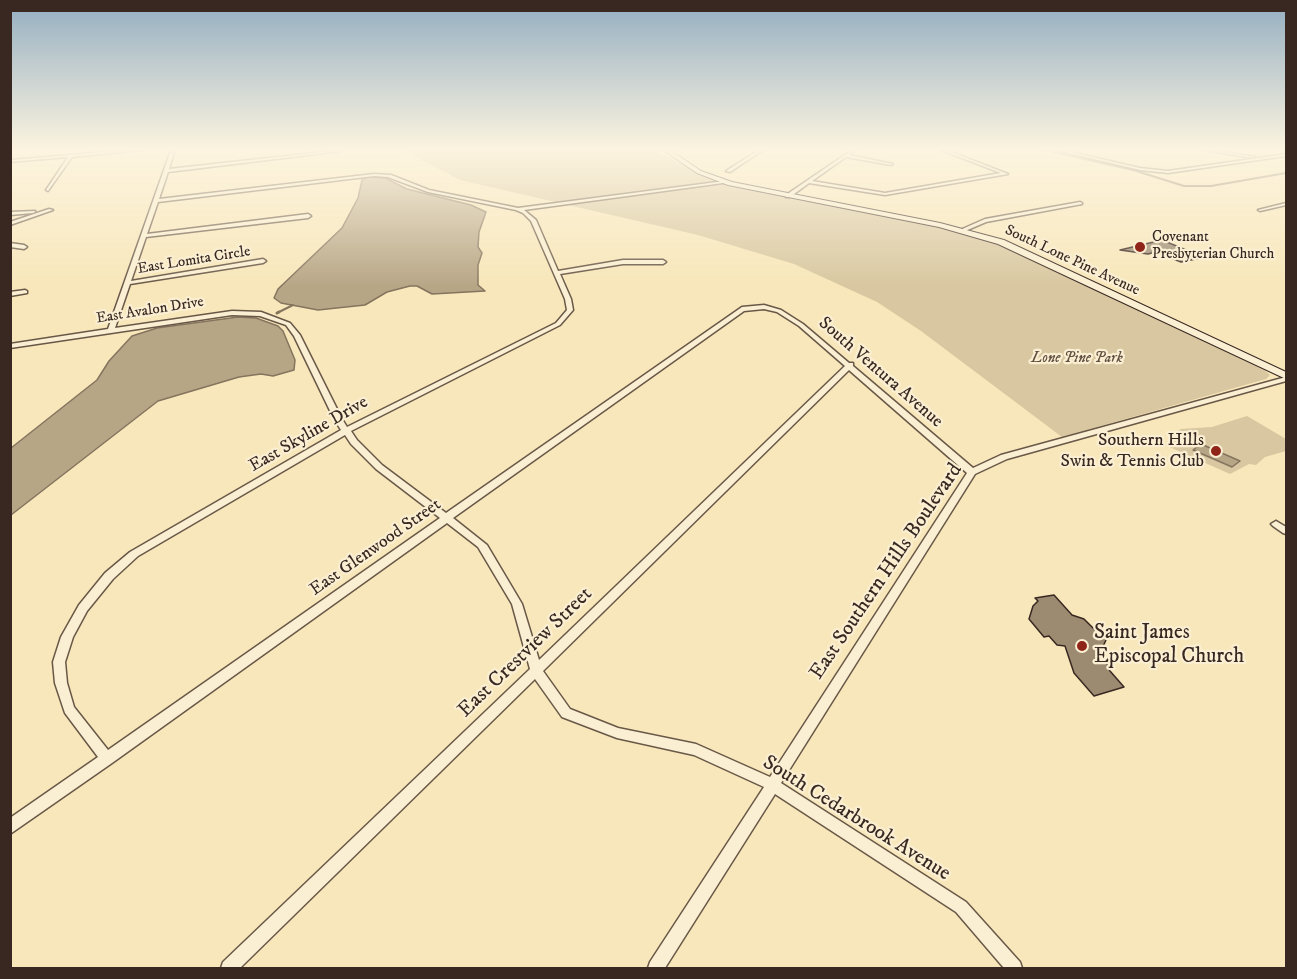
<!DOCTYPE html>
<style>
body{margin:0}
#map{position:relative;width:1297px;height:979px;overflow:hidden;background:#f8e7ba;font-family:"IM FELL DW Pica",serif}
canvas{display:block}
.frame{position:absolute;inset:0;border:12px solid #392822;pointer-events:none}
</style>
<div id="map">
<canvas width="1297" height="979"></canvas>
<div class="frame"></div>
</div>
<script>
const g = document.querySelector('canvas').getContext('2d');
g.lineJoin = 'round';
function fillPath(path, color) {
  g.fillStyle = color;
  g.fill(path, 'evenodd');
}
function toPath(rows) {
  const path = new Path2D();
  for (const r of rows) {
    path.moveTo(r[0], r[1]);
    for (let i = 2; i < r.length; i += 2) path.lineTo(r[i], r[i + 1]);
  }
  return path;
}
function trace(path, color, width, dash) {
  g.strokeStyle = color;
  g.lineWidth = width;
  g.lineCap = dash ? 'butt' : 'round';
  g.setLineDash(dash || []);
  g.stroke(path);
}
function drawText(font, color, halo, rows, align = 'center') {
  g.font = font + ' "IM FELL DW Pica",serif';
  g.lineWidth = 4.5;
  g.setLineDash([]);
  g.textBaseline = 'middle';
  g.strokeStyle = halo;
  g.fillStyle = color;
  for (const [text, x, y, turn = 0] of rows) {
    g.save();
    g.translate(x, y);
    g.rotate((+turn || 0) * Math.PI / 180);
    g.textAlign = isNaN(turn) ? turn : align;
    if (halo) g.strokeText(text, 0, 0);
    g.fillText(text, 0, 0);
    g.restore();
  }
}
fillPath(toPath([
 [403,150,653,150,728,186,924,222,981,237,1024,254,1264,370,1270,375,1266,379,1062,437,921,331,877,302,794,264,698,235,460,180],
 [1247,416,1286,439,1286,451,1265,457,1256,465,1249,464,1230,474,1165,445,1177,437,1172,435,1181,429,1212,427]
]), '#d8c7a0');
const water = toPath([
 [366,177,385,178,407,189,471,205,486,212,479,232,478,247,482,253,478,265,478,285,485,291,432,294,417,286,410,286,387,292,365,305,318,310,281,303,274,298,278,289,342,228,358,198,362,180,366,177],
 [238,317,256,318,278,326,283,331,295,360,294,370,273,376,261,374,239,377,158,401,11,515,11,448,97,380,109,361,132,336,157,328,238,317],
 [1201,444,1240,461,1232,467,1193,450,1201,444]
]);
fillPath(water, '#b7a686');
trace(water, '#85745e', 1.5);
trace(toPath([
 [1045,150,1133,170,1184,186,1211,186,1286,173],
 [277,313,293,305]
]), '#85745e', 2);
trace(toPath([
 [277,313,279,312]
]), '#85745e', 3);
const building = toPath([
 [1162,240,1191,252,1188,253,1201,258,1181,262,1156,252,1148,254,1120,250,1162,240],
 [1054,595,1072,615,1084,619,1095,630,1104,631,1106,640,1101,651,1110,671,1124,687,1094,696,1074,673,1065,646,1057,645,1049,636,1044,637,1029,619,1033,606,1038,601,1035,598,1054,595]
]);
fillPath(building, '#9c8b71');
trace(building, '#392822', 1.5);
const minor = toPath([
 [129,150,143,150,72,157,48,191,46,190,68,157,10,162,10,160,129,150],
 [171,150,175,150,169,169,340,150,342,151,168,172,159,199,374,174,391,175,429,190,518,208,725,181,723,183,524,210,536,220,558,271,623,260,663,260,666,262,663,264,623,264,560,274,571,299,573,310,560,325,351,431,357,440,382,465,446,513,742,307,764,305,781,310,803,324,849,363,853,363,853,366,973,468,1001,455,1286,377,1286,381,1007,459,975,474,781,783,966,902,1020,962,1022,968,1004,968,956,912,775,794,665,968,648,968,650,962,764,787,694,755,617,738,562,717,535,679,240,968,221,968,223,962,530,669,512,604,478,547,447,523,112,763,10,834,10,818,98,757,65,713,55,683,53,662,61,637,79,605,105,573,130,552,341,430,334,419,294,336,286,325,260,316,232,315,10,348,10,344,108,329,171,150],
 [374,176,388,177,428,192,516,210,523,213,531,221,565,299,567,310,556,323,347,427,342,419,300,335,290,323,261,312,232,311,115,328,130,284,263,263,266,261,263,259,131,281,146,237,308,218,311,216,308,214,147,234,158,202,374,176],
 [764,309,777,312,799,326,845,366,539,660,522,604,487,545,453,518,744,311,764,309],
 [849,370,967,473,770,777,696,744,618,728,570,709,543,671,849,370],
 [345,435,351,444,376,469,440,518,108,750,74,707,67,683,65,662,73,637,87,611,113,579,138,556,345,435],
 [759,150,763,150,730,172,726,171,759,150],
 [852,150,856,150,849,155,893,164,891,165,846,157,812,181,885,193,1001,173,941,150,946,150,1008,174,885,195,809,183,790,197,786,197,786,195,852,150],
 [1056,150,1062,150,1140,168,1168,171,1286,154,1286,156,1168,173,1140,170,1056,150],
 [1205,150,1214,150,1255,157,1253,158,1205,150],
 [1080,202,1082,203,1082,204,986,222,965,231,960,230,985,219,1080,202],
 [1286,203,1286,205,1260,211,1258,210,1286,203],
 [49,209,53,210,10,225,10,222,49,209],
 [35,211,35,212,33,213,10,215,10,212,35,211],
 [10,243,24,245,27,247,24,249,10,247,10,243],
 [25,290,27,291,27,293,10,296,10,292,25,290],
 [1276,521,1286,527,1286,534,1283,533,1273,526,1271,524,1276,521]
]);
const secondary = toPath([
 [663,150,670,150,701,171,732,182,940,223,1004,240,1286,372,1286,379,998,244,939,227,728,185,697,173,663,150]
]);
trace(minor, '#695848', 3);
trace(secondary, '#392822', 2);
fillPath(minor, '#faefd2');
fillPath(secondary, '#faefd2');
const sky = g.createLinearGradient(0, 0, 0, 287);
sky.addColorStop(0, '#94aec1');
sky.addColorStop(0.52, '#fcf4e0');
sky.addColorStop(1, '#fcf4e000');
g.fillStyle = sky;
g.fillRect(0, 0, 1297, 287);
for (const [x, y, r, color] of [
 [1140,247,6,"#8f2418"],
 [1216,451,6,"#8f2418"],
 [1082,646,6,"#8f2418"]
]) {
  const dot = new Path2D();
  dot.arc(x, y, r, 0, 2 * Math.PI);
  g.fillStyle = color;
  g.fill(dot);
  trace(dot, '#faefd2', 2);
}
drawText('15px', '#392822', '#faefd2', [
 ["Covenant",1152,238],
 ["Presbyterian Church",1152,255]
], 'left');
drawText('15px', '#392822', '#faefd2', [
 ["East Lomita Circle",194,261,-9],
 ["South Lone Pine Avenue",1072,261,25],
 ["East Avalon Drive",150,311,-9]
]);
drawText('italic 15px', '#615042', '#faefd2', [
 ["Lone Pine Park",1077,359]
]);
drawText('18px', '#392822', '#faefd2', [
 ["South Ventura Avenue",880,373,41],
 ["East Skyline Drive",309,435,-30],
 ["East Glenwood Street",376,548,-35]
]);
drawText('18px', '#392822', '#faefd2', [
 ["Southern Hills",1204,441],
 ["Swin & Tennis Club",1204,462]
], 'right');
drawText('21px', '#392822', '#faefd2', [
 ["East Southern Hills Boulevard",887,572,-56],
 ["East Crestview Street",526,653,-44],
 ["South Cedarbrook Avenue",856,819,32]
]);
drawText('21px', '#392822', '#faefd2', [
 ["Saint James",1094,634],
 ["Episcopal Church",1094,658]
], 'left');
</script>
